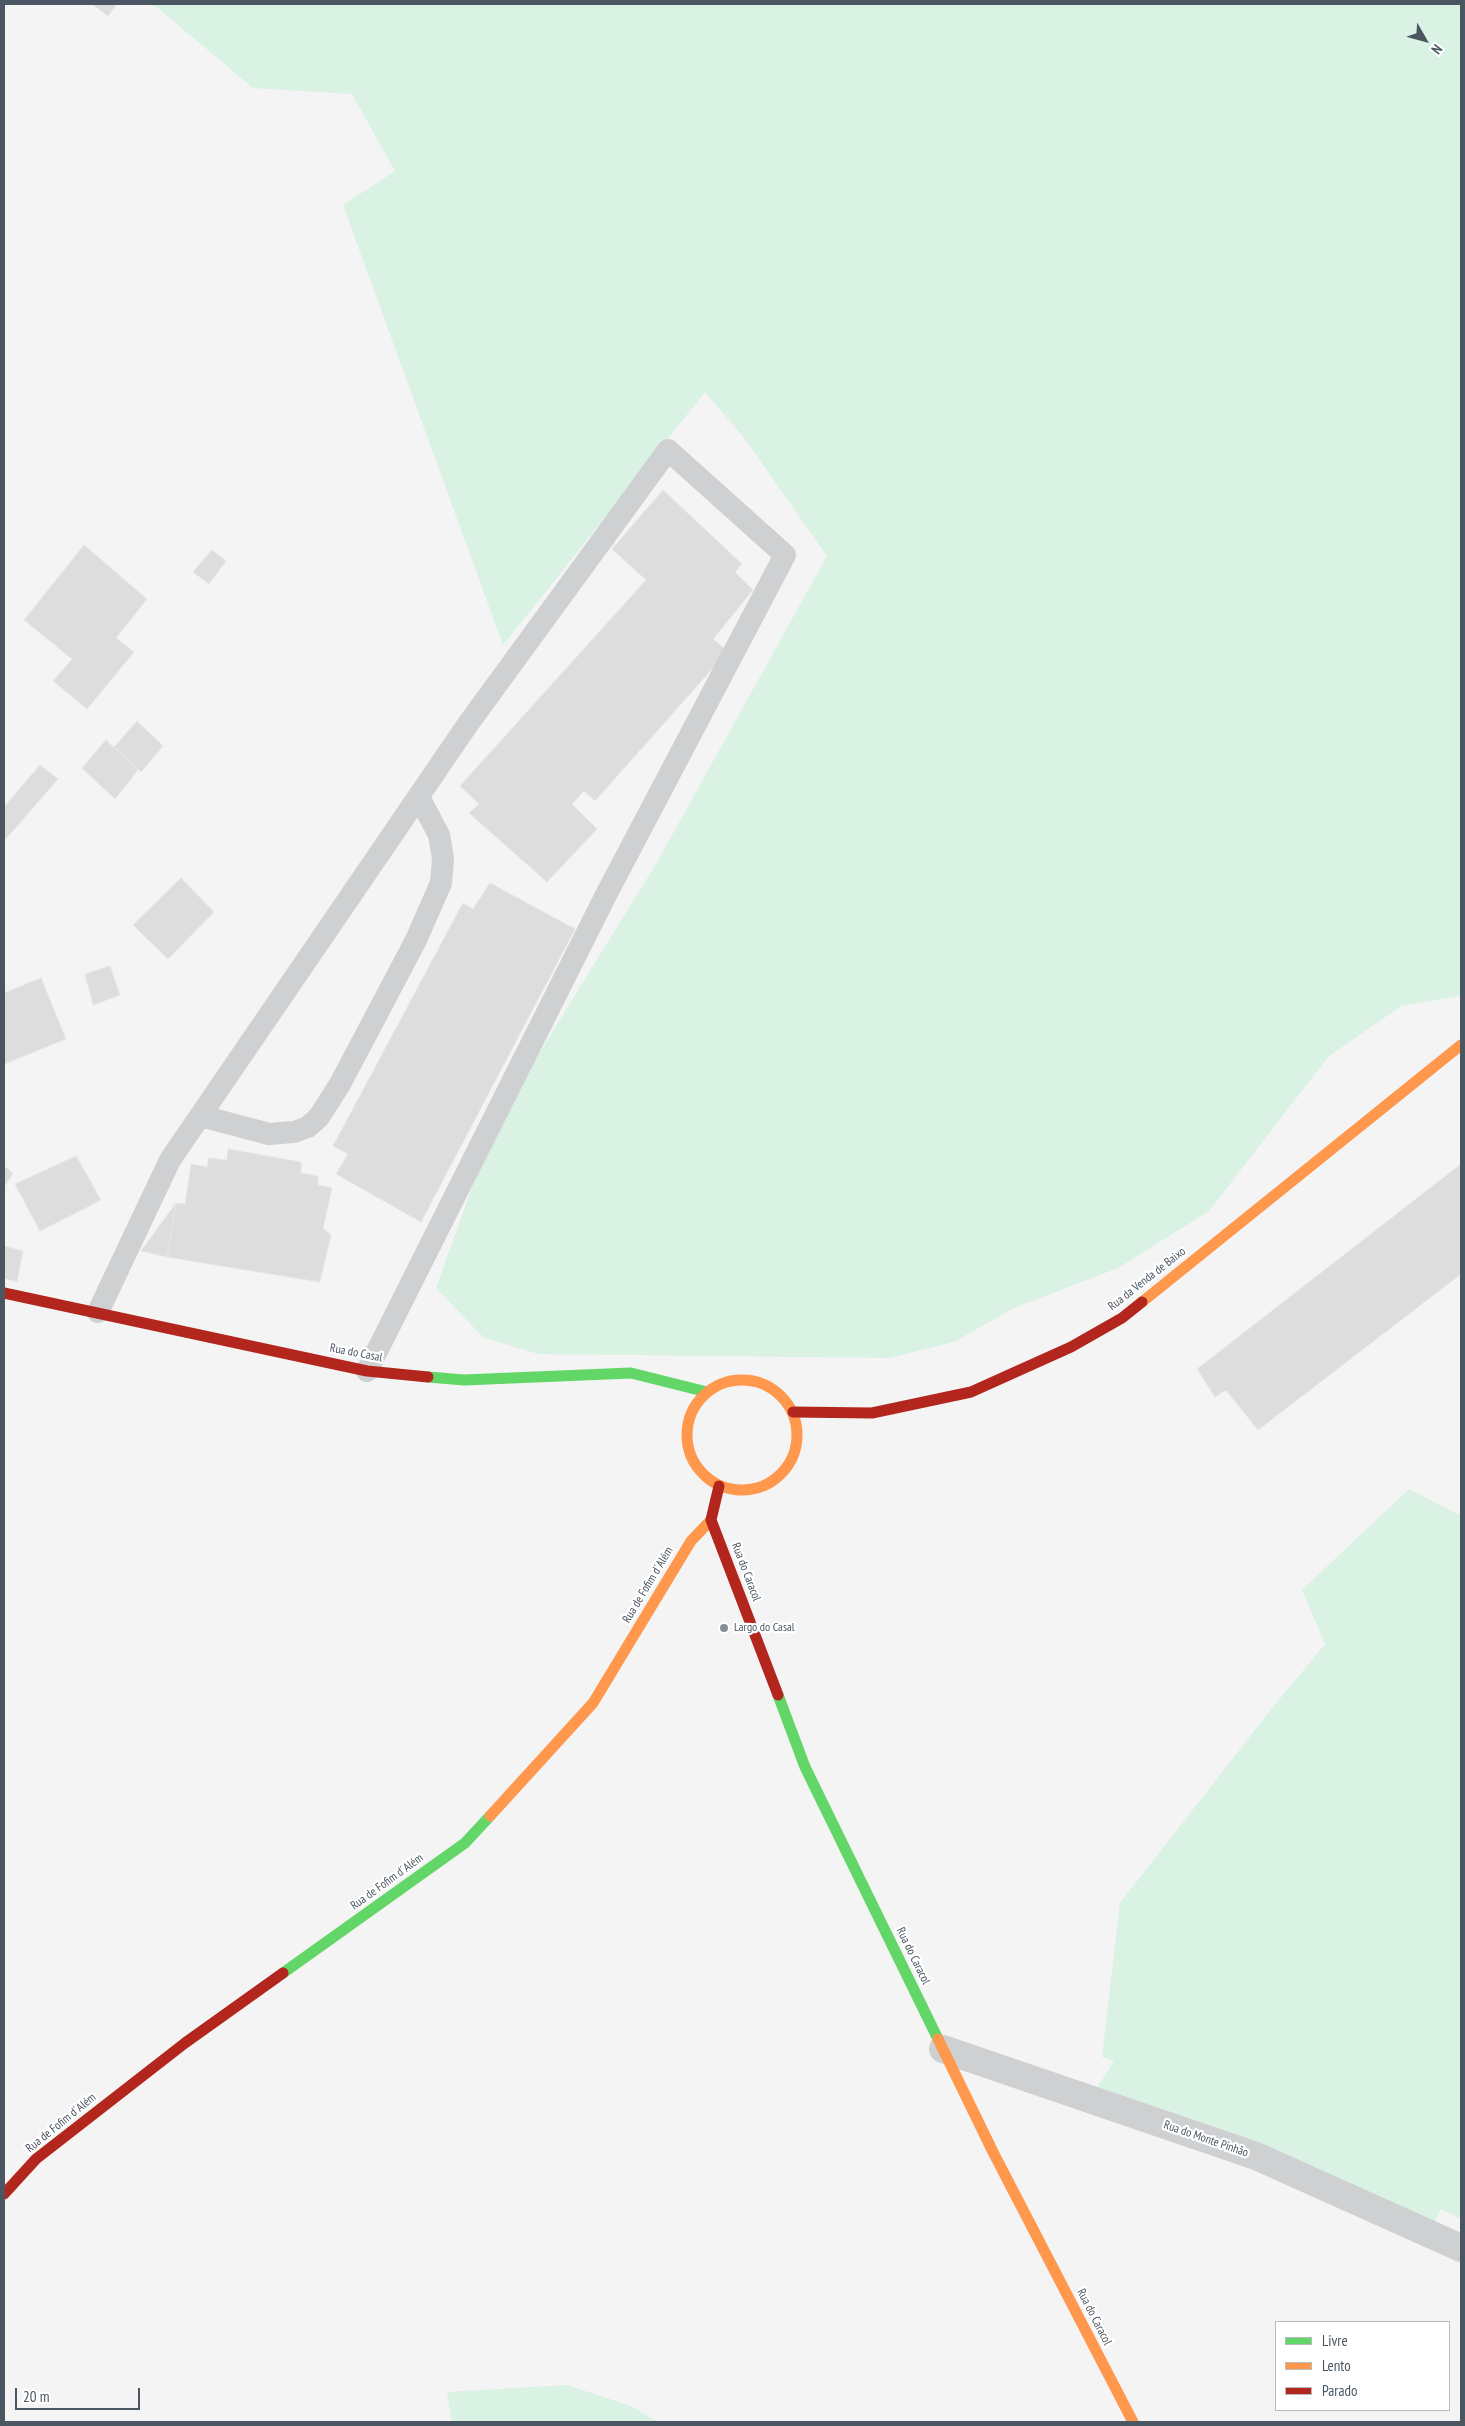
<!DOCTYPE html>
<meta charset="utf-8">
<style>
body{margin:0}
#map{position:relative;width:1465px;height:2426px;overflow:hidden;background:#f4f4f4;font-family:"PT Sans Narrow",sans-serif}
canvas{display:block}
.frame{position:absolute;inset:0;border:5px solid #4a5661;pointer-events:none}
.legend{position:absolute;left:1275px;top:2321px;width:175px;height:90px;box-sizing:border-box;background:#fff;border:1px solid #b7bbc0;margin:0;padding:6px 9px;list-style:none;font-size:15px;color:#4a5661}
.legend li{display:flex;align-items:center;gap:10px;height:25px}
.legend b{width:25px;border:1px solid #b7bbc0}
.north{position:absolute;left:1400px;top:15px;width:50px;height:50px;-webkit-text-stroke:4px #fff;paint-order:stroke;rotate:128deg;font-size:14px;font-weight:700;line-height:20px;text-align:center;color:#4a5661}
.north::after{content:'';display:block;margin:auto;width:18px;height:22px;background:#4a5661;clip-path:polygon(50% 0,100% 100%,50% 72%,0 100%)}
.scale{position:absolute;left:15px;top:2388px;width:125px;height:22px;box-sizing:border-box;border:2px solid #4a5661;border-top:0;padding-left:6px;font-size:15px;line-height:18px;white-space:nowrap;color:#4a5661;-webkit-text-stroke:4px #fff;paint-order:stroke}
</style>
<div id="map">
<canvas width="1465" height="2426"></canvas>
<div class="frame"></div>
<ul class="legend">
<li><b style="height:6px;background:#63d668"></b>Livre</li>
<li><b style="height:6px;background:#ff974d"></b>Lento</li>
<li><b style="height:6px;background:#b3261e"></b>Parado</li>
</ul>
<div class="north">N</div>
<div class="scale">20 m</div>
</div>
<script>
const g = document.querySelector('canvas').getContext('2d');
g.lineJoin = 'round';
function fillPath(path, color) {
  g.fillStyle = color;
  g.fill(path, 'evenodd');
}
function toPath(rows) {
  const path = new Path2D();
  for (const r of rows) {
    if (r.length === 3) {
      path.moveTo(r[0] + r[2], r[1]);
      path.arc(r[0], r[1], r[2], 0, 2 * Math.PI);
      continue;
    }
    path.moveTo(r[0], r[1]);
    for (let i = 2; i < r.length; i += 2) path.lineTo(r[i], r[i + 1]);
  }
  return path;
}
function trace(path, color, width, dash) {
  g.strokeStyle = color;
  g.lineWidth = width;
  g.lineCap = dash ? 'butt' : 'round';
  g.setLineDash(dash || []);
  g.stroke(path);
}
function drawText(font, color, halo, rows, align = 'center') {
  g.font = font + ' "PT Sans Narrow",sans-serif';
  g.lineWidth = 4.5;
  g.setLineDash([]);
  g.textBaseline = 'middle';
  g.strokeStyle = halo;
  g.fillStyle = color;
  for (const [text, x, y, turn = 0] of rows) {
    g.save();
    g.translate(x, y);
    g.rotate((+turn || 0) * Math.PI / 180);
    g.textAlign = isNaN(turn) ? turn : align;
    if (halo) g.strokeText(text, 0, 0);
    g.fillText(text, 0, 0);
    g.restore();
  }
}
fillPath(toPath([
 [153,4,1461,4,1461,996,1401,1006,1328,1057,1209,1211,1118,1268,1014,1308,954,1342,889,1358,538,1354,484,1338,436,1288,494,1126,656,864,827,556,745,439,705,392,503,645,343,205,395,171,352,94,253,88],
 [1409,1489,1461,1516,1461,2219,1441,2209,1428,2233,1090,2099,1114,2061,1102,2057,1120,1903,1269,1712,1325,1644,1302,1590],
 [567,2385,631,2406,658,2422,452,2422,447,2392]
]), '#d9f2e3');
const building = toPath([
 [92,4,117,4,108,16,92,4],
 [663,490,742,564,735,572,753,590,713,639,728,651,595,801,584,791,572,804,597,829,547,882,469,813,479,804,460,786,646,580,612,549,663,490],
 [84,545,147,599,116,638,134,652,87,709,53,681,72,659,24,620,84,545],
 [212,550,226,561,209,584,193,572,212,550],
 [137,721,163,746,141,772,114,747,137,721],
 [106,740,138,770,115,799,82,768,106,740],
 [40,765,58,779,4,841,4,807,40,765],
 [181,878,214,912,168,959,133,925,181,878],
 [490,883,575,929,421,1222,336,1174,348,1154,333,1146,463,903,473,909,490,883],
 [110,966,120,995,93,1005,85,974,110,966],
 [41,978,66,1039,4,1064,4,993,41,978],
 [228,1149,301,1162,301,1173,318,1176,318,1185,332,1188,323,1228,331,1235,320,1282,167,1257,176,1203,185,1204,191,1164,207,1167,209,1158,227,1160,228,1149],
 [76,1156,101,1200,40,1231,15,1184,76,1156],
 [1461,1164,1461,1274,1258,1430,1226,1390,1215,1397,1197,1369,1461,1164],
 [4,1166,13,1173,4,1187,4,1166],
 [176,1203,167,1257,141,1251,176,1203],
 [4,1246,23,1251,17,1282,4,1278,4,1246]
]);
fillPath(building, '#ddddde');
trace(building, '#e5e6e7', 1);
trace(toPath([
 [201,1116,269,1134,294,1132,308,1127,319,1117,340,1084,416,940,441,883,443,858,439,835,419,797],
 [98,1312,170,1160,468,724,668,450,785,555,608,891,367,1371]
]), '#ced0d2', 22);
trace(toPath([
 [943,2049,1256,2156,1461,2248]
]), '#ced0d2', 28);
trace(toPath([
 [428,1377,464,1380,631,1373,707,1392],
 [778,1695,805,1767,938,2039],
 [283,1973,465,1843,490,1816]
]), '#63d668', 11);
trace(toPath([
 [1142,1302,1461,1045],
 [742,1435,55],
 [490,1816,593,1703,691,1541,711,1520],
 [938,2039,993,2152,1133,2422]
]), '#ff974d', 11);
trace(toPath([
 [4,1293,367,1371,428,1377],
 [793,1412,872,1413,971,1392,1071,1347,1122,1318,1142,1302],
 [719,1486,711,1520,778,1695],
 [4,2194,36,2159,185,2043,283,1973]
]), '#b3261e', 11);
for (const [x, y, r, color] of [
 [724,1628,5,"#868d94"]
]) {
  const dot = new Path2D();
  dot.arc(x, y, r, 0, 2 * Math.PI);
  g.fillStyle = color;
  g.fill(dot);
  trace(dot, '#fff', 2);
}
drawText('12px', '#4a5661', '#fff', [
 ["Rua da Venda de Baixo",1147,1279,-38],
 ["Rua do Casal",356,1353,11],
 ["Rua do Caracol",746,1572,69],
 ["Rua de Fofim d´Além",648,1585,-59],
 ["Rua de Fofim d´Além",387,1882,-36],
 ["Rua do Caracol",913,1956,64],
 ["Rua de Fofim d´Além",61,2123,-39],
 ["Rua do Monte Pinhão",1206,2139,19],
 ["Rua do Caracol",1094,2317,63]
]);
drawText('12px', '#4a5661', '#fff', [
 ["Largo do Casal",734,1628]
], 'left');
</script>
